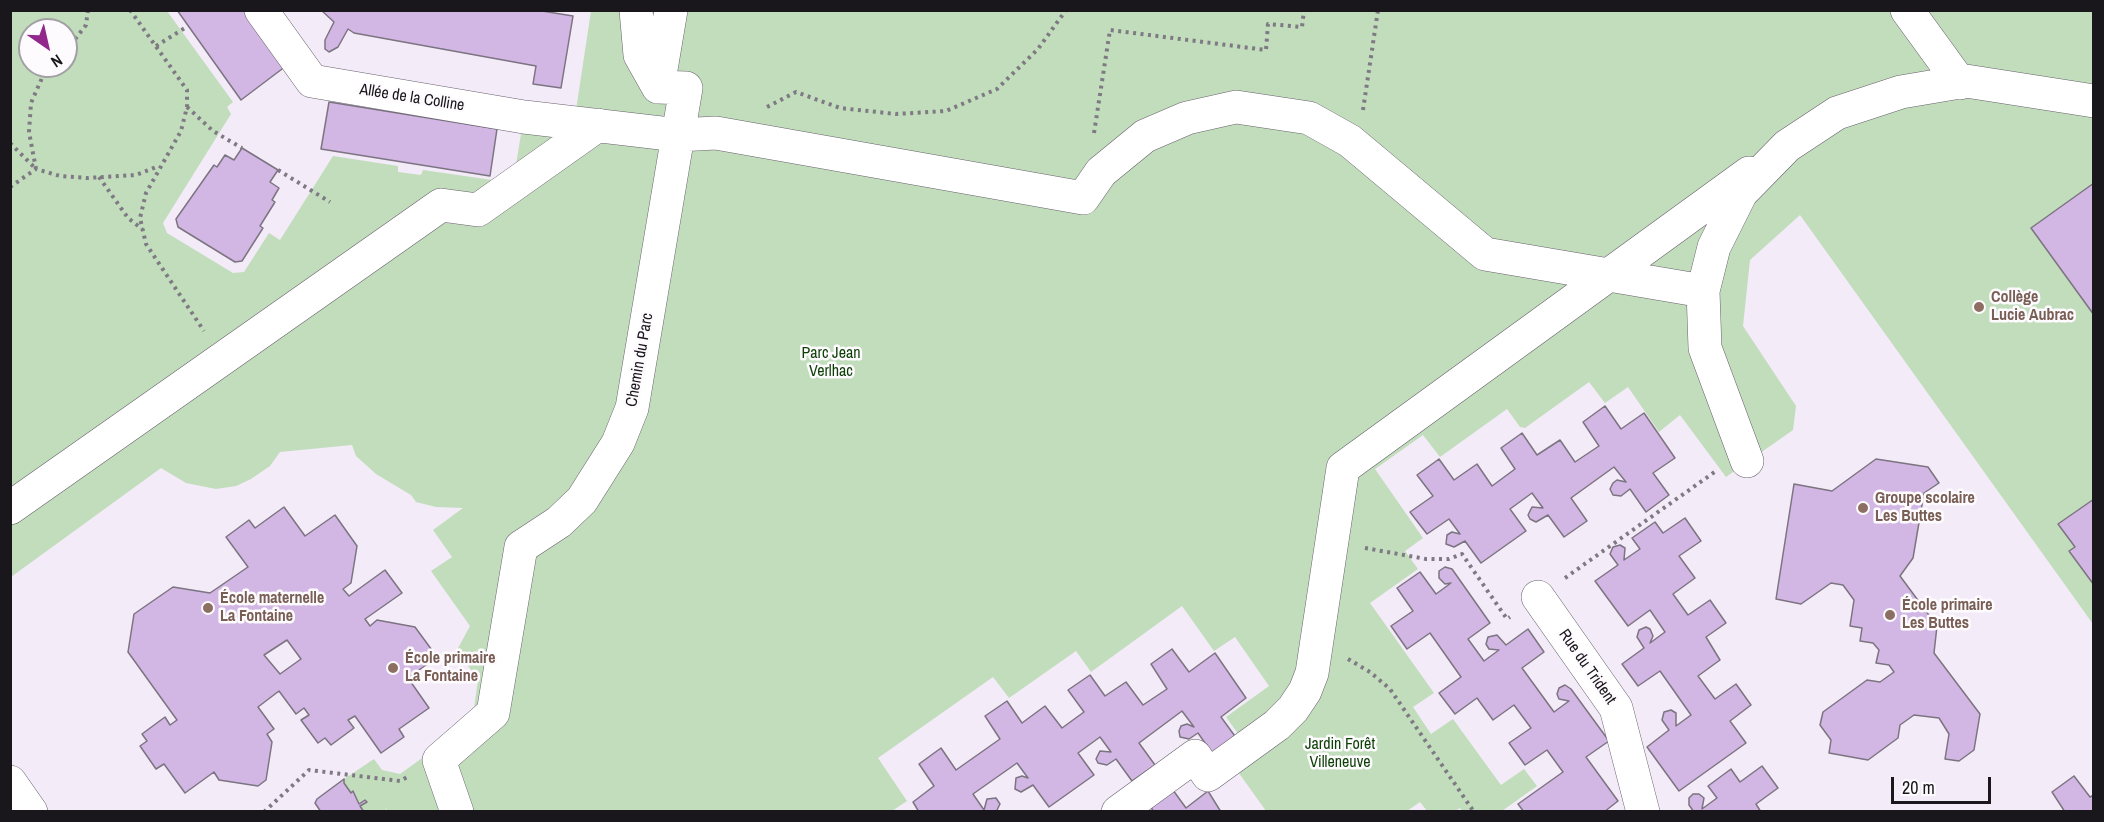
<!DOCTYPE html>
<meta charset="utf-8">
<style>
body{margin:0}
#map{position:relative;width:2104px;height:822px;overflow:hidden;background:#f4ebf9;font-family:"Archivo Narrow",sans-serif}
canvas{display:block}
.frame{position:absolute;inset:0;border:12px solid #1a171c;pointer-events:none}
.north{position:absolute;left:18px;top:18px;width:60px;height:60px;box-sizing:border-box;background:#fdfbfe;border:2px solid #a2a0a4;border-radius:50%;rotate:146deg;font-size:16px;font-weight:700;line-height:24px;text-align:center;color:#1a171c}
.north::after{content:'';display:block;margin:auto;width:21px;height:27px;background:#92288b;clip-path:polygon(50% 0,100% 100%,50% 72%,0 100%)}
.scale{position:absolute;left:1891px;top:777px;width:100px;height:27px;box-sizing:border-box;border:3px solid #1a171c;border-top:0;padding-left:8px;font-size:18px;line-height:21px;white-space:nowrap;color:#1a171c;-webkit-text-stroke:4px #fdfbfe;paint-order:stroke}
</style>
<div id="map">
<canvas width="2104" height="822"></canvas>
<div class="frame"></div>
<div class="north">N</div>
<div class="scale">20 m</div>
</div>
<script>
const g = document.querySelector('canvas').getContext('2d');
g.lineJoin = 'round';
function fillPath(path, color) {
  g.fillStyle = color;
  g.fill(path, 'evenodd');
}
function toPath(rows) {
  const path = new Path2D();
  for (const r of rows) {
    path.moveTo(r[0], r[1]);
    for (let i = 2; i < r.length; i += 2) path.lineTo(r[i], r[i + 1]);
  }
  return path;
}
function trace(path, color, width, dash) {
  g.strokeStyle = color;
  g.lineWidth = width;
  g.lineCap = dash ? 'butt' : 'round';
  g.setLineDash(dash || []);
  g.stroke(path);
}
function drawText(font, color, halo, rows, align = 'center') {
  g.font = font + ' "Archivo Narrow",sans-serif';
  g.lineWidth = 5;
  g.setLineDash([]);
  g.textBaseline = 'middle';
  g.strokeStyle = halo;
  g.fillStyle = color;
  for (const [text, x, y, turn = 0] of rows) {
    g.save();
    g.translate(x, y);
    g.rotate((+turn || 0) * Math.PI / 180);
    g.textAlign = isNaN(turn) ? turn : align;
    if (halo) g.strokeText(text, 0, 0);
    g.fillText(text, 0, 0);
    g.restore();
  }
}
fillPath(toPath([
 [11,11,167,11,233,102,227,107,231,114,163,223,167,233,233,273,244,272,269,233,280,240,333,156,398,166,398,172,421,175,423,170,513,183,526,103,576,110,591,11,2093,11,2093,624,1800,215,1750,260,1743,326,1796,406,1793,430,1726,477,1680,415,1659,432,1628,387,1605,403,1589,382,1525,428,1520,427,1507,409,1440,457,1423,435,1375,469,1423,538,1405,551,1418,569,1370,603,1434,693,1413,707,1431,734,1453,719,1501,785,1524,769,1537,786,1502,811,1462,811,1460,808,1455,811,1427,811,1420,802,1407,811,1266,811,1236,769,1242,739,1226,717,1269,686,1235,637,1214,651,1182,606,1091,672,1076,651,1009,698,993,677,878,758,907,801,892,811,387,812,386,808,385,811,364,811,360,806,366,801,359,804,353,792,351,793,344,783,344,779,374,759,382,770,400,774,472,722,478,680,457,650,470,626,431,571,452,557,433,530,463,508,436,507,416,502,411,495,376,474,356,456,352,445,280,452,270,466,251,479,236,486,216,489,186,483,161,468,11,577],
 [30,30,66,30,66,66,30,66]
]), '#c1ddbc');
const building = toPath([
 [177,10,246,10,286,66,241,100,177,10],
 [321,10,536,10,573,16,561,88,533,84,536,66,354,33,348,29,338,47,329,52,325,49,325,40,334,22,321,10],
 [329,102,497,129,490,176,321,149,329,102],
 [242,148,278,170,270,182,279,188,272,200,275,202,260,226,263,228,242,261,235,262,178,227,176,219,214,165,217,167,225,155,234,160,242,148],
 [2094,183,2094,315,2031,228,2094,183],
 [1605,406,1621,429,1644,413,1675,458,1653,473,1669,495,1646,512,1630,489,1621,496,1613,495,1610,489,1613,483,1617,480,1626,482,1614,467,1571,498,1587,521,1564,537,1548,515,1536,522,1530,519,1528,515,1532,507,1543,508,1532,493,1510,509,1526,531,1481,563,1465,541,1454,547,1446,544,1447,535,1452,532,1460,534,1449,519,1427,534,1410,512,1433,496,1417,475,1439,459,1454,480,1477,464,1492,486,1515,469,1501,448,1522,433,1537,455,1560,440,1575,462,1599,446,1583,422,1605,406],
 [1876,459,1928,467,1939,483,1924,493,1913,558,1900,576,1937,626,1934,653,1980,714,1974,750,1959,761,1945,759,1949,734,1939,718,1914,715,1900,725,1898,738,1868,760,1829,753,1831,740,1820,725,1823,712,1867,680,1880,682,1894,672,1889,665,1876,663,1879,650,1873,643,1860,641,1862,628,1850,626,1854,600,1843,585,1831,583,1801,604,1776,599,1794,484,1832,491,1876,459],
 [2094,499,2094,585,2069,551,2075,547,2058,524,2094,499],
 [284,507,305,536,335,515,357,546,351,583,343,589,349,596,385,570,402,593,365,619,370,626,377,620,415,627,437,657,408,678,429,708,399,729,404,737,381,753,355,716,348,720,354,728,331,745,325,738,318,743,301,720,309,715,304,708,296,714,279,691,258,707,274,729,267,734,272,742,266,780,258,786,219,780,214,772,185,793,164,764,156,769,140,746,147,741,142,734,165,717,170,725,177,720,128,652,134,614,173,587,210,593,248,567,226,537,249,520,255,528,284,507],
 [287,640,301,659,280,674,264,655,287,640],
 [1685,518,1701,541,1679,556,1695,578,1673,594,1688,615,1710,600,1726,623,1706,637,1720,660,1698,676,1715,699,1736,684,1751,705,1730,721,1746,743,1679,791,1647,747,1669,730,1662,720,1664,712,1671,710,1676,713,1676,726,1691,715,1660,671,1638,686,1622,664,1644,648,1637,637,1639,630,1646,627,1650,629,1653,636,1650,643,1665,632,1650,610,1628,626,1595,581,1618,565,1610,554,1613,547,1620,545,1625,548,1624,560,1640,549,1632,538,1655,522,1663,533,1685,518],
 [1445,567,1452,569,1490,623,1468,639,1484,661,1499,650,1489,649,1486,644,1488,637,1497,635,1506,645,1528,629,1544,652,1522,668,1554,712,1569,701,1559,699,1557,694,1559,688,1565,685,1571,689,1609,741,1586,757,1618,801,1604,812,1524,812,1518,804,1563,772,1547,750,1525,765,1509,743,1531,728,1514,705,1493,720,1477,698,1455,714,1439,693,1461,677,1430,633,1407,649,1391,626,1413,611,1397,588,1420,572,1436,594,1451,583,1445,584,1439,578,1439,571,1445,567],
 [1172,649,1189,672,1215,653,1246,698,1221,717,1237,739,1214,756,1198,733,1189,739,1180,737,1179,731,1181,726,1187,724,1194,727,1182,711,1139,743,1155,765,1132,781,1116,759,1107,765,1098,763,1096,759,1100,751,1111,752,1100,737,1078,753,1094,775,1049,807,1033,785,1021,792,1015,789,1016,778,1022,776,1028,778,1017,763,973,794,984,810,987,799,996,798,1000,804,996,812,919,812,913,802,934,786,919,764,941,748,956,770,1000,739,985,716,1007,701,1022,723,1045,706,1062,728,1084,712,1068,690,1090,675,1105,696,1126,682,1143,705,1167,689,1151,664,1172,649],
 [1762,766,1778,788,1756,804,1761,812,1694,812,1689,805,1689,798,1693,794,1699,794,1704,798,1702,809,1717,798,1708,786,1731,769,1740,782,1762,766],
 [2074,776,2090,797,2094,795,2094,812,2065,812,2052,792,2074,776],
 [344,779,344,783,351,793,353,791,359,804,365,800,367,802,360,806,364,812,321,812,315,803,317,799,344,779],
 [1170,786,1186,808,1208,791,1221,812,1154,812,1148,803,1170,786]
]);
fillPath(building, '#d2b6e4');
trace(building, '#7c7480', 1.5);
const minor = toPath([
 [261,10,312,81,524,117,678,135,716,133,1083,198,1101,172,1145,136,1187,118,1236,107,1309,118,1350,141,1485,254,1703,291,1714,247,1741,193,1787,146,1837,113,1901,92,1966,81,2094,101],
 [636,10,640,55,658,87],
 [1907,10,1960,83],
 [1703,291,1705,348,1747,461],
 [10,508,441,205,478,210,598,125],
 [1538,597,1616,708,1643,812],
 [10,782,31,812],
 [457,812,439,760,493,713,521,547,559,522,582,500,618,443,632,408,686,88,658,87,671,10],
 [1118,812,1195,756,1208,775,1277,725,1293,709,1305,691,1312,673,1343,468,1749,173]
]);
trace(minor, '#68616c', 34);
trace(toPath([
 [130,10,187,90,187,107,181,131,146,193,140,218,146,244,204,331],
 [156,46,188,26],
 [66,51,86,25,88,10],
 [187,107,213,131,242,148],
 [767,107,796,92,840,108,896,114,946,111,997,89,1038,49,1066,10],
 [1363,110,1378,10],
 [1094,133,1110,30,1266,50,1268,24,1302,27,1304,10],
 [10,143,36,169],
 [36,169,29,132,31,103,42,78,53,66],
 [278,170,330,202],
 [99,177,128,218,142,229],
 [10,187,36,169,60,176,87,178,136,175,159,166],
 [1365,548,1426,559,1449,559,1462,554,1507,619,1510,617],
 [1565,578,1716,471],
 [1348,659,1370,672,1390,689,1474,812],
 [264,812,309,770,400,781,409,776]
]), '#7f7983', 4, [3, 4.5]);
trace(minor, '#fff', 33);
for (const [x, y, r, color] of [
 [1979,307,6,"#8d6e63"],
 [1863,508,6,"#8d6e63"],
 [208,608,6,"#8d6e63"],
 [1890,615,6,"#8d6e63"],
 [393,668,6,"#8d6e63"]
]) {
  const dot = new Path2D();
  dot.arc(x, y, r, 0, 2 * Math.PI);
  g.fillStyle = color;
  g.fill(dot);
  trace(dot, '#fdfbfe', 2);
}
drawText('16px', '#1a171c', '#fdfbfe', [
 ["Allée de la Colline",412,98,9],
 ["Chemin du Parc",640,360,-80],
 ["Rue du Trident",1587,667,55]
]);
drawText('bold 16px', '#785e54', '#fdfbfe', [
 ["Collège",1991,298],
 ["Lucie Aubrac",1991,316],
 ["Groupe scolaire",1875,499],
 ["Les Buttes",1875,517],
 ["École maternelle",220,599],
 ["La Fontaine",220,617],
 ["École primaire",1902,606],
 ["Les Buttes",1902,624],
 ["École primaire",405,659],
 ["La Fontaine",405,677]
], 'left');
drawText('16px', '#0d3f05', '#fdfbfe', [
 ["Parc Jean",831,354],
 ["Verlhac",831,372],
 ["Jardin Forêt",1340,745],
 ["Villeneuve",1340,763]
]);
</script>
